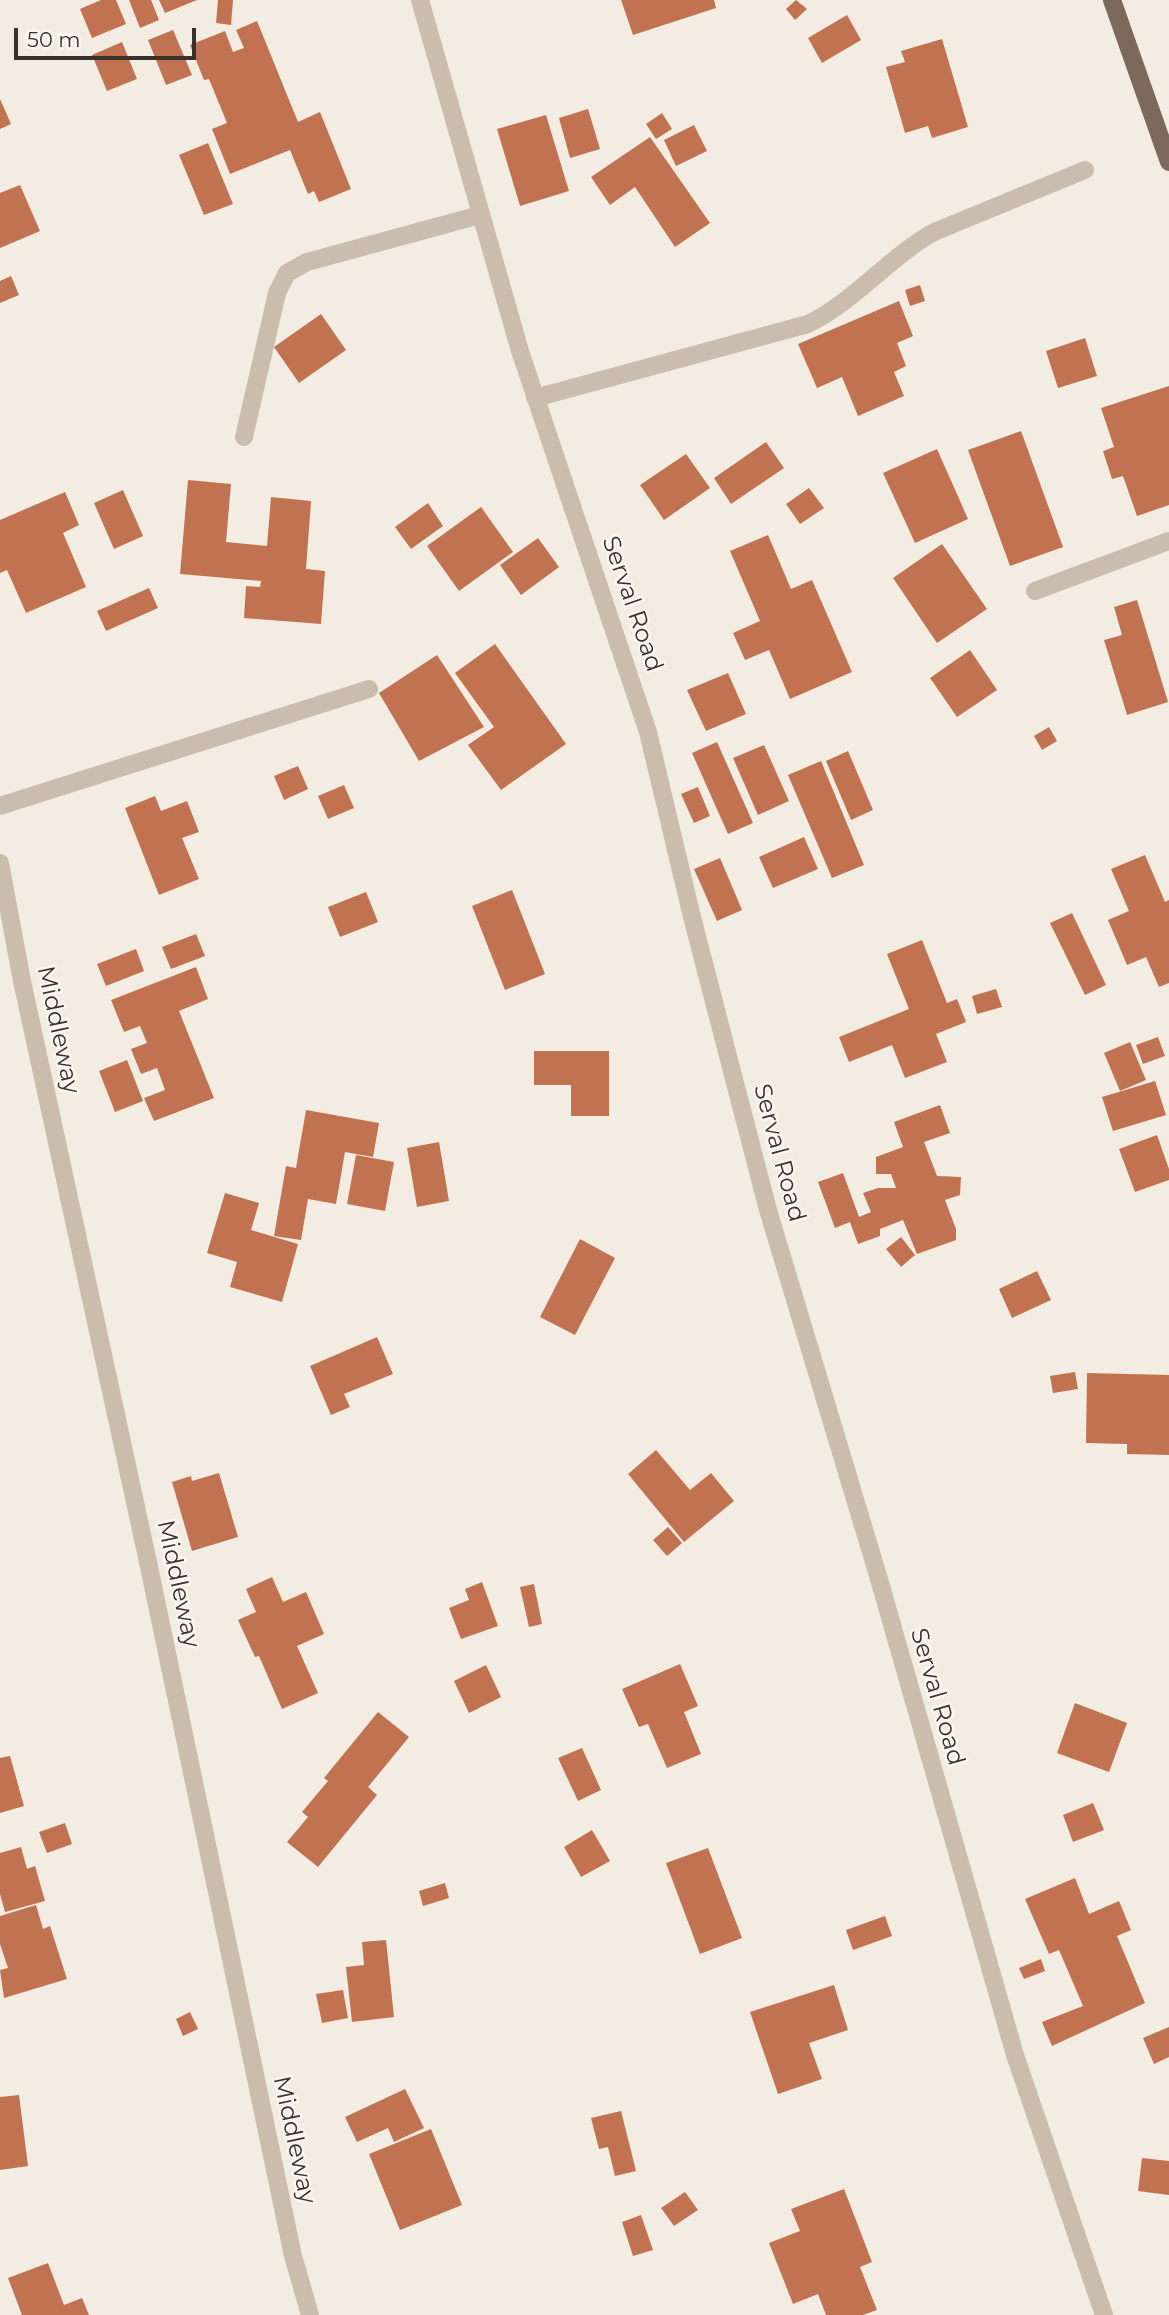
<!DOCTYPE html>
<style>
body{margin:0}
#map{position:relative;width:1169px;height:2315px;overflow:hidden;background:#f3ece2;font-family:Montserrat,sans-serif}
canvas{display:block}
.scale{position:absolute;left:14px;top:28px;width:182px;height:32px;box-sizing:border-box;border:4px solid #3a312c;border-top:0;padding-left:9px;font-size:21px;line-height:24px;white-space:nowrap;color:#3a312c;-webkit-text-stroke:5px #faf6ef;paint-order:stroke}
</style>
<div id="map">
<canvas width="1169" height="2315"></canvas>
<div class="scale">50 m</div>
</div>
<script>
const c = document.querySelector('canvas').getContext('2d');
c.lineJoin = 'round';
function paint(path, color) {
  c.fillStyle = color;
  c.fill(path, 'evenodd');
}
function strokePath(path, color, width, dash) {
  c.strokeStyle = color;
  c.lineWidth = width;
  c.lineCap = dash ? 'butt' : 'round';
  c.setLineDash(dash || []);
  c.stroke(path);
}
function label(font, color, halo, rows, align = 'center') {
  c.font = font + ' Montserrat,sans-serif';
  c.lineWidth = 5;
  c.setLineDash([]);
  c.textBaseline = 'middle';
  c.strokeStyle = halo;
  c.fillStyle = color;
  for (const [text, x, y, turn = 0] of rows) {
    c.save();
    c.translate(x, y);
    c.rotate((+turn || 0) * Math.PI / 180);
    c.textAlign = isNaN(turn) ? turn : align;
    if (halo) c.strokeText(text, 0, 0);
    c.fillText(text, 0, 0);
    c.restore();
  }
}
paint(new Path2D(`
 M 101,0 L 116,0 L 126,24 L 92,38 L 80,9 Z
 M 129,0 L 151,0 L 159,20 L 140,28 Z
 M 159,0 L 197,0 L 165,13 Z
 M 218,0 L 233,0 L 231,25 L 216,23 Z
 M 621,0 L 714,0 L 716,8 L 633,35 Z
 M 796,0 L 807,9 L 795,20 L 786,9 Z
 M 847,15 L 861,40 L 822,63 L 808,38 Z
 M 257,21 L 298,122 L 320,112 L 351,189 L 319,202 L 314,191 L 308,194 L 290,150 L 230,174 L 212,129 L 227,123 L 209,79 L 204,80 L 190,45 L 225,31 L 233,52 L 244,48 L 236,30 Z
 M 173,30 L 192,75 L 166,85 L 148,40 Z
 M 942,39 L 968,127 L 932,138 L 928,126 L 905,133 L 886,67 L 905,62 L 901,51 Z
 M 122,42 L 137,79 L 107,91 L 92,55 Z
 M 0,99 L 11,124 L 0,129 Z
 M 588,109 L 600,149 L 570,158 L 559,118 Z
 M 662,113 L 672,129 L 656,139 L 646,124 Z
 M 546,115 L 569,191 L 520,206 L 497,129 Z
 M 694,125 L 707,151 L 676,166 L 664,140 Z
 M 650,137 L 710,223 L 675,247 L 635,187 L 610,205 L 591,177 Z
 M 208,143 L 233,204 L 204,215 L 179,155 Z
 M 20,185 L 40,231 L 0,248 L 0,193 Z
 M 11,276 L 19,295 L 0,303 L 0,281 Z
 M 920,285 L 925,301 L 910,306 L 905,290 Z
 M 899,301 L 913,336 L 897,343 L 906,366 L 894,372 L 904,396 L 858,416 L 842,377 L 817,388 L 798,344 Z
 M 321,314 L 346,350 L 299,383 L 274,347 Z
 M 1085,338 L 1097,376 L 1058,388 L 1046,351 Z
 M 1169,386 L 1169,505 L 1137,516 L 1123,476 L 1112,479 L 1103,451 L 1114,447 L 1101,408 Z
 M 1021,431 L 1063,547 L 1010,566 L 968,450 Z
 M 766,442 L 784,468 L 731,504 L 714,478 Z
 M 937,449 L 968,519 L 915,543 L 883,473 Z
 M 686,454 L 710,488 L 664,520 L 640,485 Z
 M 188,480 L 231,484 L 226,542 L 267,546 L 271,497 L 311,501 L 306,569 L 325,571 L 321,624 L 244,618 L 246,586 L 260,587 L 261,581 L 180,574 Z
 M 809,488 L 824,508 L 800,524 L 786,504 Z
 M 123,490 L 143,536 L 114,549 L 94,503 Z
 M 65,492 L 79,525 L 63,533 L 86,587 L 26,613 L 7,570 L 0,573 L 0,520 Z
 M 428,503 L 443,526 L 411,549 L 395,527 Z
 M 481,507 L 513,552 L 459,591 L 427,546 Z
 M 768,535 L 791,589 L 812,580 L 852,672 L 790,699 L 769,650 L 745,660 L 733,633 L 760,621 L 730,551 Z
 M 538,538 L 559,567 L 521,595 L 500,565 Z
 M 942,544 L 987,609 L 937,643 L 893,578 Z
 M 149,588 L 158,608 L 106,631 L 97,611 Z
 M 1137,600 L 1168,702 L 1127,715 L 1104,640 L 1122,635 L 1114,607 Z
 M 495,644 L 566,744 L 501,790 L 468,745 L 494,727 L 455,673 Z
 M 970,650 L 997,690 L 957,717 L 930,678 Z
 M 437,655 L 484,727 L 419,761 L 379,693 Z
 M 728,673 L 746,714 L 706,731 L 687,690 Z
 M 1049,727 L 1057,741 L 1042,750 L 1034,736 Z
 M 717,742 L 753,823 L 728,834 L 692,753 Z
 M 764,745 L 789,801 L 758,815 L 733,758 Z
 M 848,751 L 873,810 L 851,820 L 826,761 Z
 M 821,761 L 864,865 L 832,878 L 788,775 Z
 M 298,766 L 308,789 L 284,800 L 274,776 Z
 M 344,785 L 354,808 L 328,819 L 318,796 Z
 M 698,787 L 710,816 L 694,823 L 681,794 Z
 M 155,796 L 161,811 L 187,801 L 199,832 L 182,838 L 199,879 L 159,895 L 125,808 Z
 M 804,837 L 818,869 L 773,888 L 759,857 Z
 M 1145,855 L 1165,902 L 1169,900 L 1169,983 L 1159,987 L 1146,957 L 1127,965 L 1108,920 L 1129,911 L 1111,869 Z
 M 720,858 L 742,910 L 717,921 L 694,869 Z
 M 512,890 L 545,974 L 505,990 L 472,906 Z
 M 366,892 L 378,922 L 340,937 L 328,907 Z
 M 1072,913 L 1106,985 L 1085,995 L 1050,923 Z
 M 196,934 L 205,956 L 171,969 L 162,947 Z
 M 922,940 L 947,1003 L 957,999 L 966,1022 L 936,1034 L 947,1062 L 905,1078 L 892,1045 L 849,1062 L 839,1037 L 909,1009 L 887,954 Z
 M 136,949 L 144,971 L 106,986 L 97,964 Z
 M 196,967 L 208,999 L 179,1011 L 214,1098 L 154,1121 L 144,1098 L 165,1090 L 157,1068 L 141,1074 L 131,1049 L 147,1043 L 140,1026 L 124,1032 L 111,1000 Z
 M 996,989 L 1002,1007 L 977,1014 L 972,996 Z
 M 1158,1037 L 1165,1056 L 1143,1064 L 1136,1045 Z
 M 1130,1042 L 1146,1080 L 1120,1091 L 1104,1053 Z
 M 534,1051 L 609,1051 L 609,1116 L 571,1116 L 571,1085 L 534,1085 Z
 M 127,1060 L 143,1101 L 115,1112 L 99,1071 Z
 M 1155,1081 L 1166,1115 L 1113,1131 L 1102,1097 Z
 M 940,1105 L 950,1133 L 924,1142 L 937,1176 L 961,1177 L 960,1195 L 945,1200 L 956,1229 L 956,1240 L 917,1254 L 903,1220 L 880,1229 L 880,1236 L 858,1244 L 850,1222 L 835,1228 L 818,1182 L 843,1173 L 859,1217 L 871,1212 L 863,1193 L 878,1188 L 896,1188 L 891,1174 L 876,1174 L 876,1157 L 903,1147 L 894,1122 Z
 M 306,1110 L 379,1123 L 373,1157 L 345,1152 L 336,1204 L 308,1199 L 301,1240 L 274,1236 L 286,1166 L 296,1168 Z
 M 1157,1135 L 1169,1169 L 1169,1180 L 1135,1192 L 1119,1149 Z
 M 439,1142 L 449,1201 L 417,1207 L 407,1148 Z
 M 356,1155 L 394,1162 L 385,1211 L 347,1204 Z
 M 225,1193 L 259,1203 L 251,1230 L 298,1244 L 282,1302 L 230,1287 L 237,1262 L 207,1253 Z
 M 901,1237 L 915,1255 L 901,1267 L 886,1249 Z
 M 580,1239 L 615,1258 L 575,1335 L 540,1317 Z
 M 1037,1271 L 1051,1300 L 1012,1318 L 999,1289 Z
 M 377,1337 L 393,1374 L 344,1394 L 350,1407 L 331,1415 L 310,1366 Z
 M 1075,1372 L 1078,1389 L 1053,1393 L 1050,1376 Z
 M 1087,1373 L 1169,1375 L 1169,1455 L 1127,1454 L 1127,1444 L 1086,1443 Z
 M 656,1450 L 690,1490 L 711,1473 L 734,1501 L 684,1542 L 628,1474 Z
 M 219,1473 L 238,1537 L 192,1551 L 172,1482 L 191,1476 L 192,1481 Z
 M 668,1527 L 682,1543 L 667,1556 L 653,1540 Z
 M 272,1577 L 283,1602 L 306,1592 L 324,1634 L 297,1646 L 318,1693 L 282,1709 L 259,1656 L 255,1657 L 238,1620 L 256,1612 L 246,1589 Z
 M 482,1582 L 498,1626 L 461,1639 L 449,1608 L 469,1600 L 465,1589 Z
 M 534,1584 L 542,1624 L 529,1627 L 520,1587 Z
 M 680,1664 L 698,1706 L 684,1712 L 701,1754 L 667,1768 L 648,1724 L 639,1727 L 622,1689 Z
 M 486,1665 L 501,1697 L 469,1713 L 454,1681 Z
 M 1075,1703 L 1127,1723 L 1109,1772 L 1057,1753 Z
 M 378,1712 L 409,1737 L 368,1787 L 377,1795 L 318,1867 L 287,1842 L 308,1817 L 302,1812 L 328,1781 L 324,1778 Z
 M 582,1748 L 601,1790 L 578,1801 L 558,1758 Z
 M 10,1756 L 24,1806 L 0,1813 L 0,1758 Z
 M 1093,1803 L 1104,1830 L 1073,1842 L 1063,1815 Z
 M 65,1823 L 72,1844 L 47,1853 L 39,1832 Z
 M 592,1830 L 610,1861 L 581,1877 L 564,1847 Z
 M 21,1847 L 27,1869 L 35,1866 L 45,1901 L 5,1912 L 0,1894 L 0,1853 Z
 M 708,1848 L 742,1938 L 700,1954 L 666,1863 Z
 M 1075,1878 L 1089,1914 L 1119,1901 L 1131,1930 L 1117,1936 L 1145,2003 L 1052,2046 L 1042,2022 L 1083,2006 L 1059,1950 L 1049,1954 L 1025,1899 Z
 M 445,1883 L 449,1898 L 423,1906 L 419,1891 Z
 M 36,1905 L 43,1929 L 50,1926 L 67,1979 L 4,1998 L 0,1970 L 8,1968 L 0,1944 L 0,1916 Z
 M 885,1916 L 892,1936 L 853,1950 L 846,1930 Z
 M 386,1940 L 394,2017 L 352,2022 L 346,1967 L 364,1965 L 362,1942 Z
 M 1041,1959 L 1045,1971 L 1024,1979 L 1019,1968 Z
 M 834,1985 L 848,2030 L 809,2043 L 822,2079 L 778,2094 L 750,2012 Z
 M 343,1990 L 348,2018 L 322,2023 L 316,1994 Z
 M 190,2012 L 198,2029 L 183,2036 L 176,2019 Z
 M 1169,2027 L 1169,2057 L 1154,2064 L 1143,2038 Z
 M 405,2089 L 424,2128 L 394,2142 L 388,2128 L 357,2142 L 345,2117 Z
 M 19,2095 L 28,2166 L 0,2170 L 0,2097 Z
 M 621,2111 L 636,2171 L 615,2176 L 608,2147 L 599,2149 L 591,2118 Z
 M 431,2129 L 462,2205 L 400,2230 L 369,2154 Z
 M 1142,2158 L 1169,2161 L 1169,2195 L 1138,2191 Z
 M 844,2189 L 872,2262 L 860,2267 L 877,2310 L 863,2315 L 826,2315 L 818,2294 L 793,2304 L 769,2243 L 800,2231 L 791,2209 Z
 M 685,2192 L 698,2210 L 674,2226 L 661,2208 Z
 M 641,2215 L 653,2250 L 633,2256 L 622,2222 Z
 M 48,2263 L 64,2305 L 82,2298 L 89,2315 L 22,2315 L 8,2278 Z`), '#c17351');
strokePath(new Path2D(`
 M 420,0 L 520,351 L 648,732 L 692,917 L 768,1210 L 879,1579 L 1015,2055 L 1104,2315
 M 535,398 L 808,324 C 855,301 888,258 934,232 L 1085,170
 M 244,437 L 277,293 L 287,273 L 307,262 L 480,215
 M 1035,591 L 1169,541
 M 0,806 L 369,689
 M 0,863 L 22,981 L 148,1562 L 293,2256 L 310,2315`), '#cbbdae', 18);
strokePath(new Path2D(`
 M 1112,0 L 1169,162`), '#7b695e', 18);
label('24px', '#3a312c', '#faf6ef', [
 ["Serval Road",632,604,71],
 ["Middleway",58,1030,78],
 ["Serval Road",779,1153,75],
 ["Middleway",178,1584,78],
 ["Serval Road",937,1697,74],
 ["Middleway",294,2140,78]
]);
</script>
